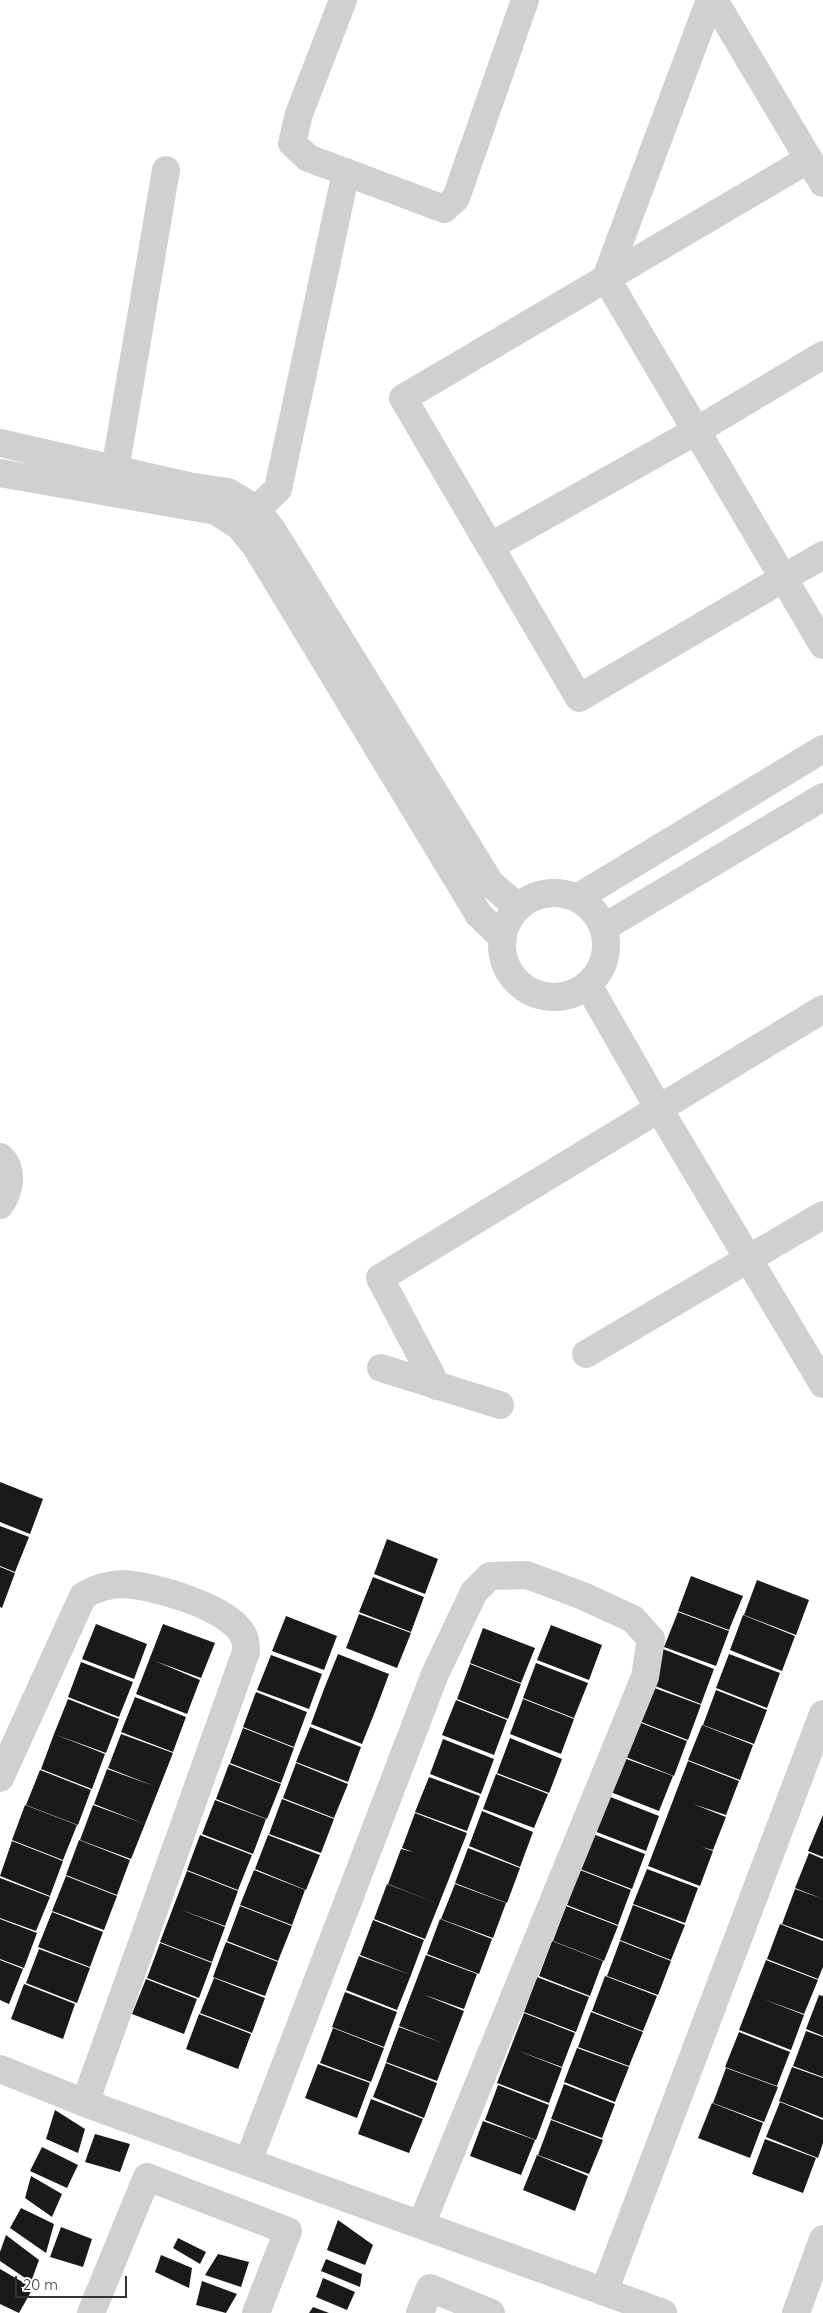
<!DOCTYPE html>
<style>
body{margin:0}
#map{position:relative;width:823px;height:2313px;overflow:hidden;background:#fff;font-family:Quicksand,sans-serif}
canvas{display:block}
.scale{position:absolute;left:15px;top:2276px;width:112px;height:22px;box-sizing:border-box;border:2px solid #333;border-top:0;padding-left:6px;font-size:15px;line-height:18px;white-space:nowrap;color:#333;-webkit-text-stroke:4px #fff;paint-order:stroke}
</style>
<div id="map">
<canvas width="823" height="2313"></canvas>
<div class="scale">20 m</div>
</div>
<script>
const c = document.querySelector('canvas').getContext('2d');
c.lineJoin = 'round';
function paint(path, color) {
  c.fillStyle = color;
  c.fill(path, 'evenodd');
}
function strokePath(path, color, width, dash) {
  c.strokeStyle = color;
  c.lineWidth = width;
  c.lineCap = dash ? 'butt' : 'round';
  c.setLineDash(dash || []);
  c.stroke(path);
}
paint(new Path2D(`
 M 0,1482 L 43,1499 L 30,1534 L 0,1522 Z
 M 0,1526 L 29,1537 L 15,1572 L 0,1566 Z
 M 387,1539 L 438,1559 L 425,1594 L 374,1574 Z
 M 0,1567 L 15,1573 L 2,1608 L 0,1607 Z
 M 691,1576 L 743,1596 L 729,1630 L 678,1611 Z
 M 373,1577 L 424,1597 L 411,1632 L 359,1612 Z
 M 757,1580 L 809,1600 L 796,1635 L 744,1615 Z
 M 678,1612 L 729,1631 L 716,1666 L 664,1647 Z
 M 359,1614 L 411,1633 L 397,1668 L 346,1648 Z
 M 743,1615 L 795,1636 L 782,1671 L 730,1650 Z
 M 286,1616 L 337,1636 L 324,1670 L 272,1651 Z
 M 96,1624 L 147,1644 L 134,1679 L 82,1659 Z
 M 163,1624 L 215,1643 L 201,1678 L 155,1661 L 200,1680 L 187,1714 L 136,1694 Z
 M 551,1625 L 602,1645 L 589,1680 L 537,1660 Z
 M 483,1628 L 535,1648 L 521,1683 L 470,1663 Z
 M 663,1649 L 714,1669 L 701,1704 L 650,1684 Z
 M 338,1654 L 389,1674 L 376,1709 L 324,1689 Z
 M 729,1654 L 780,1673 L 767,1708 L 716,1688 Z
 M 271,1655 L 322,1674 L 309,1709 L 257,1690 Z
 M 81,1662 L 133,1682 L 119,1717 L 68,1697 Z
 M 536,1663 L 588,1683 L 574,1718 L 523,1698 Z
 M 470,1664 L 521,1684 L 508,1719 L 457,1699 Z
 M 649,1686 L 701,1705 L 688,1740 L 636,1720 Z
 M 324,1689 L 376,1709 L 362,1744 L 311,1724 Z
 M 716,1690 L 767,1710 L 754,1744 L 703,1725 Z
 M 256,1692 L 307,1712 L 294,1747 L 243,1727 Z
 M 135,1697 L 186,1717 L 173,1752 L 121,1732 Z
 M 68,1699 L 119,1719 L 106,1753 L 54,1734 Z
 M 523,1699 L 574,1719 L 561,1754 L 510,1734 Z
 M 456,1700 L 507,1720 L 494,1755 L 442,1735 Z
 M 636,1721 L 687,1741 L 674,1776 L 623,1756 Z
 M 702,1725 L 753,1745 L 740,1780 L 688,1760 Z
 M 310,1727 L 361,1747 L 348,1782 L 296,1762 Z
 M 243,1728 L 294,1748 L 281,1783 L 230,1763 Z
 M 54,1734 L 105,1754 L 92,1789 L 41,1769 Z
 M 121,1734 L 173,1753 L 145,1824 L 94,1804 L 107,1769 L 154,1786 L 108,1768 Z
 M 510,1738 L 562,1759 L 549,1793 L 497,1773 Z
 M 443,1739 L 494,1759 L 481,1794 L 430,1774 Z
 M 621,1757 L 673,1776 L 659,1811 L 608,1791 Z
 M 688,1761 L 739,1781 L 726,1815 L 693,1804 L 726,1817 L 713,1850 L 702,1847 L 713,1851 L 700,1886 L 648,1866 Z
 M 296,1763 L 348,1784 L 334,1818 L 283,1798 Z
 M 229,1764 L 281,1784 L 267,1819 L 216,1799 Z
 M 40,1770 L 91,1790 L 78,1825 L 26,1805 Z
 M 496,1774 L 548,1794 L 534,1828 L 483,1809 Z
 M 429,1777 L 480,1796 L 467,1831 L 415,1812 Z
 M 608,1796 L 659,1816 L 646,1851 L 594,1831 Z
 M 282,1799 L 334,1819 L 321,1853 L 269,1834 Z
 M 215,1800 L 266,1819 L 253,1854 L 202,1834 Z
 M 25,1805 L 77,1825 L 63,1860 L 12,1840 Z
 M 93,1805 L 145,1824 L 131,1859 L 80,1840 Z
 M 482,1811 L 533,1832 L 520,1867 L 469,1846 Z
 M 415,1813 L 467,1833 L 439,1904 L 388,1884 L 401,1849 L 413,1852 L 402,1848 Z
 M 823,1815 L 823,1857 L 808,1851 Z
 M 593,1834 L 645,1854 L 632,1889 L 580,1869 Z
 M 200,1835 L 252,1855 L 238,1890 L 187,1870 Z
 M 268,1835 L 320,1855 L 306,1890 L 255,1869 Z
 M 79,1840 L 130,1860 L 117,1895 L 66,1875 Z
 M 12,1841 L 63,1861 L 50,1896 L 0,1876 Z
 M 468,1848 L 520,1868 L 507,1903 L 455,1883 Z
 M 809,1853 L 823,1859 L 823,1899 L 795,1888 Z
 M 647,1869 L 698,1888 L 685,1923 L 633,1904 Z
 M 254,1870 L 305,1890 L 292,1925 L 240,1905 Z
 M 580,1870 L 631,1890 L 618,1925 L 567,1905 Z
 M 187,1871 L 238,1891 L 225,1926 L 179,1909 L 225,1927 L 212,1962 L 160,1942 Z
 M 66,1876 L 117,1896 L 104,1930 L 52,1911 Z
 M 0,1878 L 50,1897 L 36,1931 L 0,1918 Z
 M 387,1884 L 439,1904 L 425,1939 L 374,1919 Z
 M 455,1884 L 506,1903 L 493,1938 L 441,1919 Z
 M 795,1889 L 823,1899 L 823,1939 L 782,1924 Z
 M 633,1905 L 685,1925 L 671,1960 L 620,1940 Z
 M 240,1906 L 292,1926 L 278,1961 L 227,1941 Z
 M 566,1906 L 618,1926 L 604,1961 L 553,1941 Z
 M 52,1912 L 103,1932 L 90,1967 L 38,1947 Z
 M 0,1919 L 37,1933 L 24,1968 L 0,1959 Z
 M 440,1919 L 492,1939 L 479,1974 L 427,1954 Z
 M 373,1920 L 424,1940 L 411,1975 L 360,1955 Z
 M 780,1924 L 823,1941 L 823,1967 L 818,1979 L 767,1959 Z
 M 552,1941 L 603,1961 L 590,1996 L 539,1976 Z
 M 620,1941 L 671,1961 L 658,1995 L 607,1976 Z
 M 226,1942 L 278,1962 L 265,1996 L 213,1977 Z
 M 160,1943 L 212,1963 L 199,1998 L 147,1978 Z
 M 39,1949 L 90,1968 L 77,2003 L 26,1983 Z
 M 426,1955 L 477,1974 L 464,2009 L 422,1994 L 464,2011 L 437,2081 L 386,2062 L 399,2027 L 445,2044 L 399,2026 Z
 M 359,1956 L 411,1975 L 397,2010 L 346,1990 Z
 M 0,1960 L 23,1969 L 9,2004 L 0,2000 Z
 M 766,1960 L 818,1980 L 804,2014 L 763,1999 L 804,2015 L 791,2050 L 739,2030 Z
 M 605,1976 L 657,1996 L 643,2031 L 592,2011 Z
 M 537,1977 L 589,1997 L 576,2032 L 524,2012 Z
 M 214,1978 L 265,1998 L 252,2033 L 200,2013 Z
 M 146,1979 L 197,1999 L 184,2034 L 132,2014 Z
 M 24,1984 L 75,2004 L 63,2039 L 11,2019 Z
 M 345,1992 L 397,2012 L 384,2047 L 332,2027 Z
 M 819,1995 L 823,1996 L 823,2036 L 806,2029 Z
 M 591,2012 L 643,2032 L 629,2066 L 578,2047 Z
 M 524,2013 L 575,2033 L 562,2067 L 516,2050 L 562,2068 L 549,2103 L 497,2083 Z
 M 199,2014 L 251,2034 L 238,2069 L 186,2049 Z
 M 333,2028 L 384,2048 L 371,2082 L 320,2063 Z
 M 806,2031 L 823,2037 L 823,2077 L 793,2066 Z
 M 739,2032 L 790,2052 L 777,2086 L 725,2067 Z
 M 577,2048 L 629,2067 L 615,2102 L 564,2082 Z
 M 386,2063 L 437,2083 L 424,2118 L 373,2097 Z
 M 318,2064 L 370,2083 L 357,2118 L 305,2098 Z
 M 792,2067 L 823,2078 L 823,2118 L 779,2101 Z
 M 726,2068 L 778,2087 L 764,2122 L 713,2103 Z
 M 564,2084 L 615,2104 L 602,2138 L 551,2119 Z
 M 498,2085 L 549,2105 L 536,2140 L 485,2120 Z
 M 371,2099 L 423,2119 L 409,2153 L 358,2134 Z
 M 780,2102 L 823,2120 L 823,2143 L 818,2158 L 766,2137 Z
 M 712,2103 L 763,2123 L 750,2158 L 698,2138 Z
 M 55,2110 L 85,2129 L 78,2153 L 46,2139 Z
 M 551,2120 L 603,2140 L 589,2174 L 538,2155 Z
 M 483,2121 L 535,2140 L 521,2175 L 470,2156 Z
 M 95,2134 L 130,2144 L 120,2172 L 85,2162 Z
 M 765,2139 L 816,2158 L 803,2193 L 752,2174 Z
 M 42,2147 L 78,2165 L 67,2188 L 30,2171 Z
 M 537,2155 L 588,2176 L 575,2211 L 523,2190 Z
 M 31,2176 L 62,2194 L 52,2217 L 25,2198 Z
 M 21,2208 L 54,2224 L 46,2253 L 10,2228 Z
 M 338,2220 L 373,2245 L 365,2265 L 327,2250 Z
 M 61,2227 L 92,2239 L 83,2267 L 50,2257 Z
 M 6,2235 L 39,2260 L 31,2282 L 0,2261 L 0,2252 Z
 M 178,2238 L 206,2252 L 200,2264 L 173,2248 Z
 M 218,2254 L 249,2262 L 241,2287 L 205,2275 Z
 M 161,2255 L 192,2268 L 189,2288 L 155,2272 Z
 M 326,2259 L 362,2274 L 360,2287 L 321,2271 Z
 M 0,2269 L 33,2288 L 19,2313 L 0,2304 Z
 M 323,2278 L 355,2292 L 347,2310 L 316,2297 Z
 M 202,2281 L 237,2294 L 226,2313 L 196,2305 Z
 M 313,2307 L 329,2313 L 309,2313 Z`), '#1a1a1a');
strokePath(new Path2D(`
 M 343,0 L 299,114 L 292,143 L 308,158 L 444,209 L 456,198 L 525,0
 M 710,0 L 606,278 L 823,645
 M 714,0 L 823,183
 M 809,159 L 403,398 L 579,698 L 823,555
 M 0,443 L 188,486 L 228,492 L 256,509 L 273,531 L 491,884 L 518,907
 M 0,473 L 216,511 L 239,526 L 255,545 L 479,915 L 503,938
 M 110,487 L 115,470 L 166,170
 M 244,521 L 278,489 L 346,172
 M 491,546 L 696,431 L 823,355
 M502 945a52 52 0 1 1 104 0a52 52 0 1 1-104 0Z
 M 577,898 L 823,749
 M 603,928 L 823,797
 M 588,985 L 659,1109 L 823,1384
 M 0,1157 C 14,1169 10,1191 0,1205
 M 586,1354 L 823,1215
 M 381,1368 L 500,1405
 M 437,1386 L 380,1278 L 823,1009
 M 0,1778 L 83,1596 C 96,1588 108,1584 124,1584 C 153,1586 232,1607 244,1637 C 246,1641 246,1648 246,1652 L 85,2103
 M 0,2069 L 85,2103 L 663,2313
 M 248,2162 L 435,1674 L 474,1592 L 490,1576 L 527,1575 L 583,1596 L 633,1619 L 651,1639 L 645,1677 L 421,2225
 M 604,2292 L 823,1714
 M 91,2313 L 147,2177 L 288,2231 L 256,2313
 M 420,2313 L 430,2288 L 491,2313
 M 796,2313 L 823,2239`), '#d0d0d0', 28);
</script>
